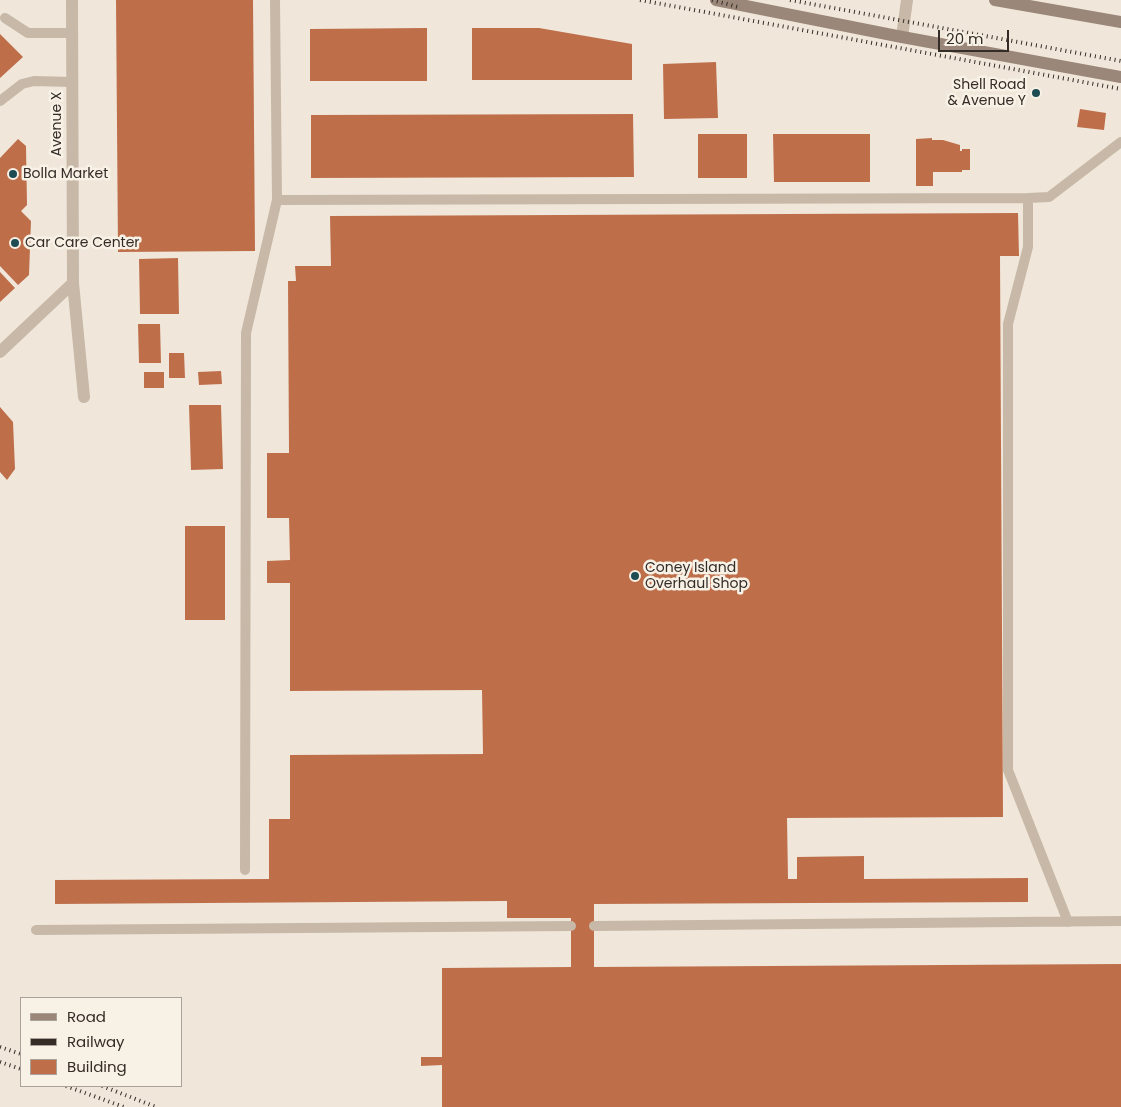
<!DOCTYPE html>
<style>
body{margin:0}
#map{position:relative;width:1121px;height:1107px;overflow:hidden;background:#f0e7da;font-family:Poppins,sans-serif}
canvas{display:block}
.legend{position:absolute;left:20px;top:997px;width:162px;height:90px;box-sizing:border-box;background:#f8f1e6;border:1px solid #aaa29a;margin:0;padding:6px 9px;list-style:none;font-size:15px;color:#342c27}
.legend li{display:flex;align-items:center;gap:10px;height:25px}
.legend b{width:25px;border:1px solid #aaa29a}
.scale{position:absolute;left:938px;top:30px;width:71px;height:22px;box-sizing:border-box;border:2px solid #342c27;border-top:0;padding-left:6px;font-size:15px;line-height:18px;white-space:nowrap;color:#342c27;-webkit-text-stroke:4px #f8f1e6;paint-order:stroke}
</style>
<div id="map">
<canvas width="1121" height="1107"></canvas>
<ul class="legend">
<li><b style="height:6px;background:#9a8779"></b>Road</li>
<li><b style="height:6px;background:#342c27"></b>Railway</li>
<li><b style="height:14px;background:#be6f4a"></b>Building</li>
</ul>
<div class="scale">20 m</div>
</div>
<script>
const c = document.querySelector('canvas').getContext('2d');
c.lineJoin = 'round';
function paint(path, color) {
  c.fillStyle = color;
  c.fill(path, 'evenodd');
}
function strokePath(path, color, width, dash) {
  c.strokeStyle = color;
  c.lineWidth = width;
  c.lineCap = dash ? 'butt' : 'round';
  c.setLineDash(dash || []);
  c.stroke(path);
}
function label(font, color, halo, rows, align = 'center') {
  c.font = font + ' Poppins,sans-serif';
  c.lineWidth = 5;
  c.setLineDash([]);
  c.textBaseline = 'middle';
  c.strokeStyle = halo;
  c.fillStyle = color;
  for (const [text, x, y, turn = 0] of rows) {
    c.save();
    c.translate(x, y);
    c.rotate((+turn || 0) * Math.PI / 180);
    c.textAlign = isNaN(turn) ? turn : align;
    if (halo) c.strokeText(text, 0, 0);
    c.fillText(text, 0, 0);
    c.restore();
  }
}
paint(new Path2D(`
 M 116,0 L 253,0 L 255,251 L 118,252 Z
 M 427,28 L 427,81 L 310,81 L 310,29 Z
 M 472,28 L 539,28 L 632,44 L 632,80 L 472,80 Z
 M 0,34 L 23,57 L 0,78 Z
 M 716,62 L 718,118 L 664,119 L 663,64 Z
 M 1080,109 L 1106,113 L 1104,130 L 1077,127 Z
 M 633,114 L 634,177 L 311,178 L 311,115 Z
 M 698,134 L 747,134 L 747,178 L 698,178 Z
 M 773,134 L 870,134 L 870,182 L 774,182 Z
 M 932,138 L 932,140 L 943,140 L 960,145 L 960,151 L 962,151 L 962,149 L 970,149 L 970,170 L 962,170 L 962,172 L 933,172 L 933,186 L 916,186 L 916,139 Z
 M 18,139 L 26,146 L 27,205 L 21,211 L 31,221 L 29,275 L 18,285 L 0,266 L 0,158 Z
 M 1018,213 L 1019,256 L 1000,256 L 1003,817 L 787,818 L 788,879 L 797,879 L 797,857 L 864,856 L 864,879 L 1028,878 L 1028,902 L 594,904 L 594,967 L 1121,964 L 1121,1107 L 442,1107 L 442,1065 L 421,1066 L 421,1057 L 442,1057 L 442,968 L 571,967 L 571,918 L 507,918 L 507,901 L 55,904 L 55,880 L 269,879 L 269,819 L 290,819 L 290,755 L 483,754 L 482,690 L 290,691 L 290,583 L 267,583 L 267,561 L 290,560 L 289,518 L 267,518 L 267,453 L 289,453 L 288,281 L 296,281 L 295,266 L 331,266 L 330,216 Z
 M 178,258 L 179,314 L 140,314 L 139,259 Z
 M 0,272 L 15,288 L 0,302 Z
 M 138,324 L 160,324 L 161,363 L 139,363 Z
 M 169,353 L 184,353 L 185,378 L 169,378 Z
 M 221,371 L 222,384 L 199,385 L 198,372 Z
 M 144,372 L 164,372 L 164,388 L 144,388 Z
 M 189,405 L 221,405 L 223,469 L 191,470 Z
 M 0,407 L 13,422 L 15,469 L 7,480 L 0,472 Z
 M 185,526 L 225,526 L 225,620 L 185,620 Z`), '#be6f4a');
strokePath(new Path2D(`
 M 275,0 L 277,200 L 1028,198 L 1049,197 L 1121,142
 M 5,18 L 28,33 L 72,33
 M 0,101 L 22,84 L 34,81 L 72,82
 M 1028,198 L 1028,247 L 1008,324 L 1008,770 L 1068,922
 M 245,870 L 246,333 L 277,200
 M 594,926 L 1121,921
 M 36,930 L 571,926`), '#c7b8a7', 10);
strokePath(new Path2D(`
 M 72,0 L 73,283 L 84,397
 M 902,37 L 907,0
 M 0,352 L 73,283`), '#c7b8a7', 12);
strokePath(new Path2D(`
 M 716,0 L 902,37 L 1121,77
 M 995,0 L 1121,22`), '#9a8779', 12);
strokePath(new Path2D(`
 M 640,0 L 1121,89
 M 712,0 L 738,7
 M 790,0 L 1121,61
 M 0,1047 L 21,1054
 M 0,1062 L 21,1069
 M 66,1086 L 124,1107
 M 102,1086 L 156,1107`), '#342c27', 4, [1, 4]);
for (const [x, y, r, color] of [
 [1036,93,5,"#1f4b52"],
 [13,174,5,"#1f4b52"],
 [15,243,5,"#1f4b52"],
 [635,576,5,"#1f4b52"]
]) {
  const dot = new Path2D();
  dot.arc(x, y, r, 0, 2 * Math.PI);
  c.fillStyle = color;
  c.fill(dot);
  strokePath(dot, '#f8f1e6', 2);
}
label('14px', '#342c27', '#f8f1e6', [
 ["Shell Road",1026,85,"right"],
 ["& Avenue Y",1026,101,"right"],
 ["Bolla Market",23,174],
 ["Car Care Center",25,243],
 ["Coney Island",645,568],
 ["Overhaul Shop",645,584]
], 'left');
label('14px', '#342c27', '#f8f1e6', [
 ["Avenue X",57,124,-90]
]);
</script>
